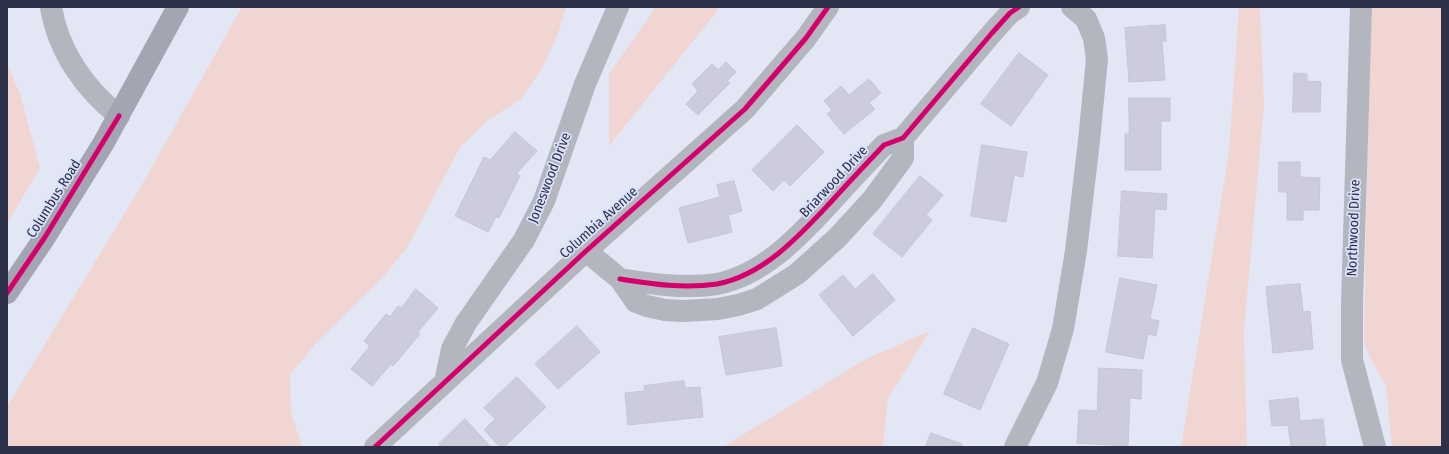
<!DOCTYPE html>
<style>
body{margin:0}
#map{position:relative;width:1449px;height:454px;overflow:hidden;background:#e3e6f4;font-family:"Fira Sans Condensed",sans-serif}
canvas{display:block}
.frame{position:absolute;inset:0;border:8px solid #2d314a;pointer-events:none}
</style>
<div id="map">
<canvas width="1449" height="454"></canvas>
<div class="frame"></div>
</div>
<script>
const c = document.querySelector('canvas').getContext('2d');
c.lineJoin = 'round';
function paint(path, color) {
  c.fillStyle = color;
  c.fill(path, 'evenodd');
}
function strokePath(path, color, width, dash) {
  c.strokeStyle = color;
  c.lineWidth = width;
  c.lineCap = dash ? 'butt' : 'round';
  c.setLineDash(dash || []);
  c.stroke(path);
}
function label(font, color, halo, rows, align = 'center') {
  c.font = font + ' "Fira Sans Condensed",sans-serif';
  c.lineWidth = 3.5;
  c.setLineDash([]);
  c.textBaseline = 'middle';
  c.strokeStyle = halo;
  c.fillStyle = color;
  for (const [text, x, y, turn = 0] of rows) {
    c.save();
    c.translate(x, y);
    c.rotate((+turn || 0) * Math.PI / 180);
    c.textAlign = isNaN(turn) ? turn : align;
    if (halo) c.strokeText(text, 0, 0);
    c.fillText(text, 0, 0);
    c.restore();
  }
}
paint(new Path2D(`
 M 242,7 L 566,7 L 558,34 L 541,70 L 520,100 L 488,120 L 460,147 L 408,246 L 385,275 L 316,343 L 290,375 L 291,412 L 302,447 L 7,447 L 7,406 L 12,399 L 144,181 Z
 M 656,7 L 719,7 L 718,10 L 609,146 L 609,74 Z
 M 1239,7 L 1260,7 L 1264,104 L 1244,331 L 1247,447 L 1181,447 L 1229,152 Z
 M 1372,7 L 1442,7 L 1442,447 L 1392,447 L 1386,386 L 1370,358 L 1364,340 L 1368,124 Z
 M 7,63 L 20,94 L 40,168 L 7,224 Z
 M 930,331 L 888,398 L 883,447 L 723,447 L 866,359 Z`), '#f1d5d2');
const building = new Path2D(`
 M 1165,25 L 1166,41 L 1162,41 L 1165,80 L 1129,82 L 1125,28 Z
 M 1019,53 L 1048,75 L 1011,126 L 981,104 Z
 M 726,62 L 736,72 L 727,81 L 730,83 L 698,115 L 686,104 L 698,91 L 692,84 L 712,64 L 718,70 Z
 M 1294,73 L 1307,74 L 1307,81 L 1321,82 L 1320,112 L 1293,112 Z
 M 869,79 L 881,93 L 869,103 L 875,109 L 844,134 L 827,114 L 832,110 L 824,101 L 841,86 L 849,95 Z
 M 1129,98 L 1170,98 L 1170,121 L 1161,121 L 1161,170 L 1125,170 L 1125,134 L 1129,134 Z
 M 797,125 L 824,152 L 790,186 L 784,180 L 773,191 L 752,170 Z
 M 515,132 L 537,151 L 517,173 L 520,176 L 499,218 L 496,217 L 488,232 L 455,216 L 484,157 L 490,160 Z
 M 982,145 L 1027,152 L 1023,177 L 1014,175 L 1006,222 L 971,216 Z
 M 1279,162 L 1300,162 L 1300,177 L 1320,178 L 1319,210 L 1303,210 L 1303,220 L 1287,220 L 1287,192 L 1279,192 Z
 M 920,176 L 943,195 L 926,215 L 932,220 L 902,257 L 873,234 Z
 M 734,181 L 742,211 L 728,215 L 732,232 L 688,243 L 679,208 L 720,197 L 717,185 Z
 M 1122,191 L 1167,194 L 1166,210 L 1155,209 L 1152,258 L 1118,256 Z
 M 873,274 L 895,300 L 853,336 L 819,295 L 843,275 L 855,289 Z
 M 1120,278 L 1157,285 L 1150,319 L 1159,321 L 1156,336 L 1148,334 L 1143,359 L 1106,352 Z
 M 1300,284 L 1303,312 L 1310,311 L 1313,349 L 1273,353 L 1266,287 Z
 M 416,289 L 438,308 L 418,332 L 420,334 L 393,366 L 391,364 L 372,386 L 351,369 L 370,346 L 364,341 L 386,314 L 390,317 L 398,306 L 401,308 Z
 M 577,326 L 600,352 L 558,389 L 535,364 Z
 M 776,328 L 782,366 L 726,375 L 719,337 Z
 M 973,328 L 1009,344 L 980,410 L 944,394 Z
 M 1099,368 L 1142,370 L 1141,399 L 1130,398 L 1128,446 L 1077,443 L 1079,410 L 1097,411 Z
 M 517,377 L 546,407 L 504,447 L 500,447 L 484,430 L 495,419 L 484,408 Z
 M 684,381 L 685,388 L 700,387 L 703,417 L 628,425 L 625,393 L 645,391 L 644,386 Z
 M 1298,398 L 1300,421 L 1323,419 L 1326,447 L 1291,447 L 1288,425 L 1272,426 L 1269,401 Z
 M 465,419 L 491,447 L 441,447 L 439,444 Z
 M 931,433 L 962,444 L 961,447 L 926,447 Z`);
paint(building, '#cdccdd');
strokePath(building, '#c6c4d6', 1);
strokePath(new Path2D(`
 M 51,7 C 58,51 85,89 119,116
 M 1361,7 L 1352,302 L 1352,360 L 1375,447
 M 586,251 L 620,279 L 636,302 L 647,306 L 665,310 L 682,311 L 718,309 L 738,305 L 757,299 L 797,274 L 837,238 L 872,200 L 903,158 L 903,138
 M 620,279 C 652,284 684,289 717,284 C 764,275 799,236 830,203 C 848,183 866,164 884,145 L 903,138 L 992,33 L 1010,13 L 1019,7
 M 445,382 L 452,349 L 466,323 L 524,240 L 544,201 L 585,84 L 618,7
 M 375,447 L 586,251 L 745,109 L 806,38 L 828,7
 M 1015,447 L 1047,383 L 1063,329 L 1076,251 L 1089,141 L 1097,59 L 1094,38 L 1086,19 L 1072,7`), '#b3b5bf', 22);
strokePath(new Path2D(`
 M 7,293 L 45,237 L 103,144 L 178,7`), '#a3a5b2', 22);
strokePath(new Path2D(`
 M 620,279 C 652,284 684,289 717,284 C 764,275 799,236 830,203 C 848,183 866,164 884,145 L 903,138 L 992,33 L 1010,13 L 1019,7
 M 7,293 L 45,237 L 119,116
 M 375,447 L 586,251 L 745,109 L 806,38 L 828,7`), '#d6006c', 5);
label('14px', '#2d314a', '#dce1fb', [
 ["Joneswood Drive",550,178,-69],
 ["Briarwood Drive",834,182,-47],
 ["Columbus Road",54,199,-58],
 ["Columbia Avenue",599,223,-42],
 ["Northwood Drive",1354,228,-88]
]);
</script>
